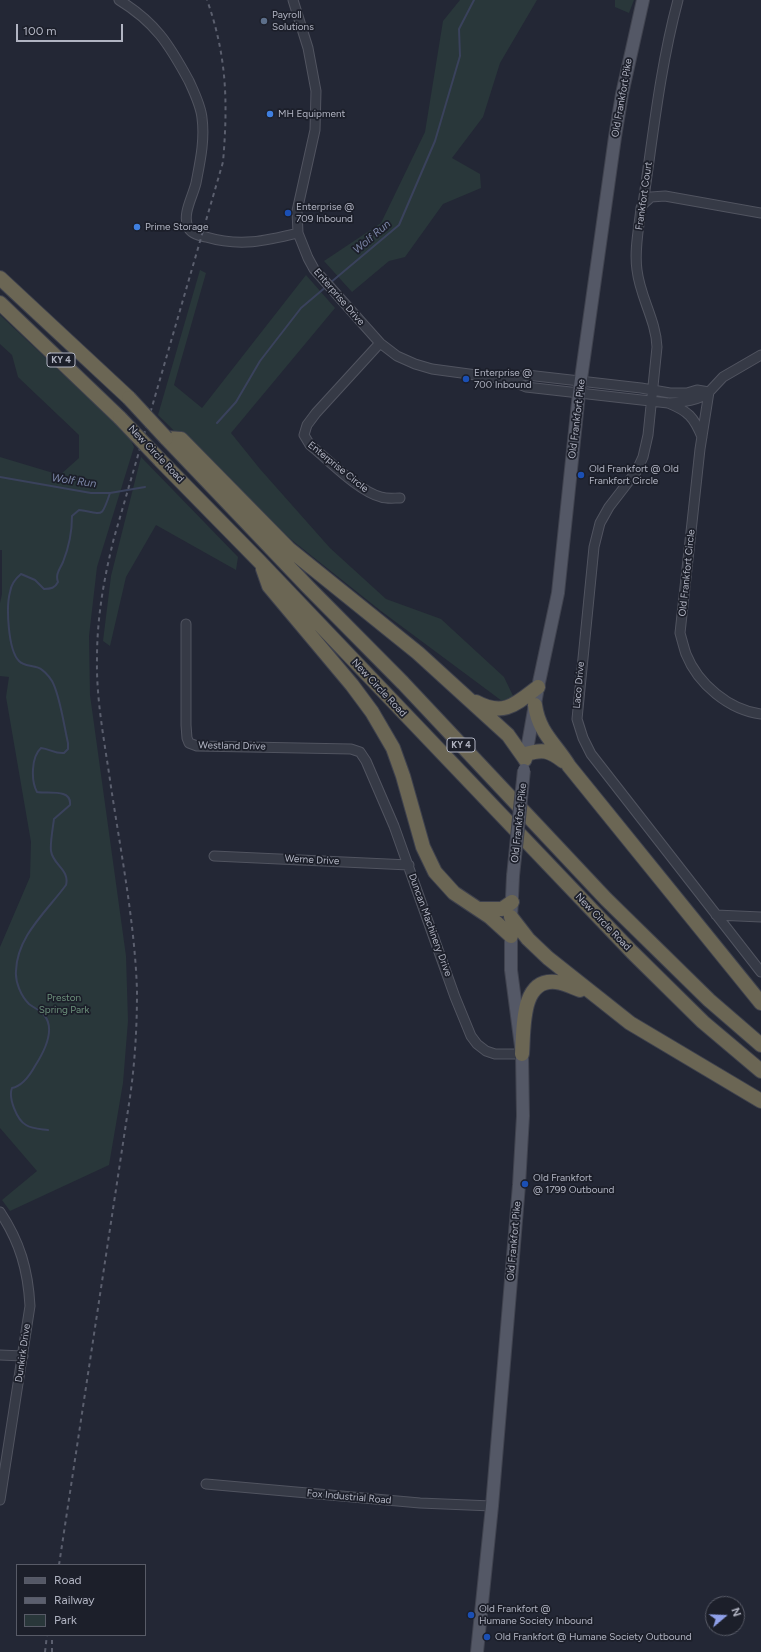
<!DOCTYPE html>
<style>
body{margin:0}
#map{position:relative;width:761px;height:1652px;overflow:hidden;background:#232735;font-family:Figtree,sans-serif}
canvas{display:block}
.legend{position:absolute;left:16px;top:1564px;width:130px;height:72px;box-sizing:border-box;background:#1c1f2a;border:1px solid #585b67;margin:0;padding:5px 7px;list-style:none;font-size:12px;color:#b1b4c2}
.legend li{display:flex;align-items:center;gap:8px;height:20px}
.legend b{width:20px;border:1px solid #585b67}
.north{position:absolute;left:705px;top:1596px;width:40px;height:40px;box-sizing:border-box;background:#1c1f2a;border:1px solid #585b67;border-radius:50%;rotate:71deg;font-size:11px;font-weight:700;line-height:16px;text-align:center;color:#b1b4c2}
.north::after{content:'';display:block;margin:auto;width:14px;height:18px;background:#8fa0e9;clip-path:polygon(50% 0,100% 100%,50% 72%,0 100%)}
.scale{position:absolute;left:16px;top:24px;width:107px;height:18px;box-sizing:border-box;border:2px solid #b1b4c2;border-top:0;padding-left:5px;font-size:12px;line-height:14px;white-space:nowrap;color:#b1b4c2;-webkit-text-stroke:3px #1c1f2a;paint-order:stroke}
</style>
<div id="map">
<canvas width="761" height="1652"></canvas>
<ul class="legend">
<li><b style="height:5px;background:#545866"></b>Road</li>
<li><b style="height:5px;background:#5b5f6e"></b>Railway</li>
<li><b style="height:11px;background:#29373a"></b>Park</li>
</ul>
<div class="north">N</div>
<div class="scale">100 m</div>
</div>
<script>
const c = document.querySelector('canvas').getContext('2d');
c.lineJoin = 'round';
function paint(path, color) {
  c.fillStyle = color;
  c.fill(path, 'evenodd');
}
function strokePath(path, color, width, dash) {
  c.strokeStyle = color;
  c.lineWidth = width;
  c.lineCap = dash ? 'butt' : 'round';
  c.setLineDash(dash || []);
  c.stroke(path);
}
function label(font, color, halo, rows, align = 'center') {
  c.font = font + ' Figtree,sans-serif';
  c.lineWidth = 3.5;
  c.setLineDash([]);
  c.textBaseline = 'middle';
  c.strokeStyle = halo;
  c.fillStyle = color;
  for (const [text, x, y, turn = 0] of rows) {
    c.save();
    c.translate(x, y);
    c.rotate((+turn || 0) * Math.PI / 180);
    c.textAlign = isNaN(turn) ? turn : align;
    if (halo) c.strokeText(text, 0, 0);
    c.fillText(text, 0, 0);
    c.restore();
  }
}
paint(new Path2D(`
 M 460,0 L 537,0 L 500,63 L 483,117 L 452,158 L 480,174 L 481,188 L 443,204 L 405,257 L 389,261 L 352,292 L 324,261 L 381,223 L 425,132 L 443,21 Z
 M 615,0 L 634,0 L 629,13 L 615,7 Z
 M 200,270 L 206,273 L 174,385 L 202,408 L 306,275 L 335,308 L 231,433 L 260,469 L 330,548 L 386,599 L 441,619 L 504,677 L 515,700 L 502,701 L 381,611 L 259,514 L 158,415 Z
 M 0,315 L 129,436 L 134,447 L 97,567 L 89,636 L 90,695 L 126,956 L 128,1021 L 123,1083 L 109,1165 L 10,1211 L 2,1200 L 37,1171 L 0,1128 L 0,947 L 30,877 L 31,842 L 6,697 L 9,677 L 0,676 L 0,603 L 2,594 L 2,550 L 0,550 L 0,457 L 60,475 L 79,458 L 79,435 L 18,377 L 12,355 L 0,344 Z
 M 141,457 L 238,557 L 236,570 L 156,525 L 126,577 L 110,646 L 103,641 L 111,576 Z`), '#29373a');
strokePath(new Path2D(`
 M 330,283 L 399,225 L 435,141 L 460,56 L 459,29 L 474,0
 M 217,423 L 236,402 L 260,361 L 301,308 L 327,286
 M 0,477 L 91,493 L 110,493 L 145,487
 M 48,1130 C 41,1129 32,1129 26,1125 C 17,1120 8,1098 12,1088 C 23,1086 30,1075 35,1066 C 44,1052 56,1029 44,1015 C 40,1010 34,1008 29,1004 C 21,996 15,982 16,971 C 17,936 47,911 66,885 C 70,870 53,865 51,851 C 50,843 53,827 54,819 L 70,805 C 72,788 47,794 37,792 C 31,781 31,757 41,748 C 50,749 55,754 64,753 L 68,749 L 68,743 C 64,726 60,695 52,681 C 49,676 42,668 36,667 C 30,665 24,666 19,661 C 8,650 6,607 10,592 C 11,585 15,579 21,574 L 35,580 L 44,589 C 51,589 55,588 58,582 C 55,574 60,569 63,562 C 69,547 72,532 72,516 L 79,510 C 103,513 101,520 110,493`), '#3a425c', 2);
const minor = new Path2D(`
 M 119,0 C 155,22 169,44 189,81 C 194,92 201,106 202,118 C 205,140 200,162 196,183 C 193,196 182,214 188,227 C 191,234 200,236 206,237 C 240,247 265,241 298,233
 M 293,0 L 308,48 L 316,91 L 315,130 L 297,211 L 298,233 L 308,258 L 314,269 L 380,343 L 397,356 L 415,364 L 432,369 L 506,379 L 526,387 L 668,403 C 688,411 694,417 702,437
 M 678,0 C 660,67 653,136 643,204 L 641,208 C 639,228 634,250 637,270 C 640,297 656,320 657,347 L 648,435 L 643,457 L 636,472 L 609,507 L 600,523 L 594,547 L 577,719 L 583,738 L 591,754 L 761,972
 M 643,204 L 651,197 L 665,196 L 761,213
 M 380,343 L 316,413 L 307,425 L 304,435 L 310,445 C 329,460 358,491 381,497 C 387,499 394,498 400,498
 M 761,355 L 723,377 L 709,392 L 700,449 L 680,633 C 682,640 684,648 686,654 C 698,684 729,710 761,714
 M 507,379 L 527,375 L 641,388 L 670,393 L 687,393 L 697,390 L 709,392
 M 669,403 C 683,402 698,401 709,392
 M 186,624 L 186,725 L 187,738 L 189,743 L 197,746 L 351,749 L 360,752 L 366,761 L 394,826 L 455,997 L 471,1036 L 477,1044 L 486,1051 L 495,1054 L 522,1054
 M 214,856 L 409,865
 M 716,915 L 761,917
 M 0,1212 C 20,1242 28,1270 30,1306 L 0,1500
 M 0,1355 L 23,1356
 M 206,1484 L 420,1503 L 492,1506`);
const major = new Path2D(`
 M 525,761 L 538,687 L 558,593 L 579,393 L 615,137 L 622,94 L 643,0
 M 477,1652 L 492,1506 L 519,1185 L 523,1116 L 522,1054 L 511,970 L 511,919 L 513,876`);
const highway = new Path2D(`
 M 0,278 L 129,398
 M 0,303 L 120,418
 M 166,438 L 308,587 L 403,683 L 606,899 L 709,1000 L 761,1045
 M 166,438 L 181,439 L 289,549 L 418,653 L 508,735 L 525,759
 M 160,460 L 260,562 L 632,952 L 703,1022 L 761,1071
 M 263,569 L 269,586 L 352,685 L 372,712 L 393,748 L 403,776 L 423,847 L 435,872 L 454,893 L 490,917 L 511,936
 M 476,702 C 504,717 516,704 538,687
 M 535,705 C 539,733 555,743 569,766 L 761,1003
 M 526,754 C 542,749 549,750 563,761
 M 479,909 L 502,909 L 512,902
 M 511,917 L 528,939 L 548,958 L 630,1023 L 761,1101
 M 522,1054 C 524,1030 520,978 556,982 C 565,983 572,987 580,990`);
strokePath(minor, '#515460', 11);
strokePath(major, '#40434f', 14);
strokePath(highway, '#3e414d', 16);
strokePath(minor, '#363a46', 9);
strokePath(major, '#545866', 12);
strokePath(highway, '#6b6654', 14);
strokePath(new Path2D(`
 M 59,1565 L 130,1097 C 135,1062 137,1027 137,991 C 135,925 121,853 111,787 C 105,744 96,701 97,658 C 97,617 104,578 114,538 L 223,162 C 228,103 227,56 207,0
 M 45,1652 L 47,1635
 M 52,1652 L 52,1635`), '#5b5f6e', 2, [4, 4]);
const majorBridge = new Path2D(`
 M 513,876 L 524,770`);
const highwayBridge = new Path2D(`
 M 129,398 L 166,438
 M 120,418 L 160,460`);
strokePath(majorBridge, '#40434f', 14, []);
strokePath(highwayBridge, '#3e414d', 16, []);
strokePath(majorBridge, '#545866', 12);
strokePath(highwayBridge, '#6b6654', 14);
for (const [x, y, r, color] of [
 [264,21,4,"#5c6f8a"],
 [270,114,4,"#3f7fe0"],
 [288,213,4,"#1a4fb4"],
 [137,227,4,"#3f7fe0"],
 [466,379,4,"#1a4fb4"],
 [581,475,4,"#1a4fb4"],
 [525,1184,4,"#1a4fb4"],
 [471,1615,4,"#1a4fb4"],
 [487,1637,4,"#1a4fb4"]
]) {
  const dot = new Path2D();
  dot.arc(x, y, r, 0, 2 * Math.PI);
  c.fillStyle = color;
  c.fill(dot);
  strokePath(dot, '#1c1f2a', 1.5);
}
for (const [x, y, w] of [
 [61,360,28],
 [461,745,28]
]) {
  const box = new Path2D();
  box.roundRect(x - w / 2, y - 7, w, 14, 3);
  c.fillStyle = '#1c1f2a';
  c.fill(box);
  strokePath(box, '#b1b4c2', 1);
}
label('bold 9px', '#b1b4c2', null, [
 ["KY 4",61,360],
 ["KY 4",461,745]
]);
label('10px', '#b1b4c2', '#1c1f2a', [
 ["Payroll",272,15],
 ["Solutions",272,27],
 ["MH Equipment",278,114],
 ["Enterprise @",296,207],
 ["709 Inbound",296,219],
 ["Prime Storage",145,227],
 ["Enterprise @",474,373],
 ["700 Inbound",474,385],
 ["Old Frankfort @ Old",589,469],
 ["Frankfort Circle",589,481],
 ["Old Frankfort",533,1178],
 ["@ 1799 Outbound",533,1190],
 ["Old Frankfort @",479,1609],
 ["Humane Society Inbound",479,1621],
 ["Old Frankfort @ Humane Society Outbound",495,1637]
], 'left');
label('10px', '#b1b4c2', '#1c1f2a', [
 ["Old Frankfort Pike",622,98,-80],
 ["Frankfort Court",644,196,-82],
 ["Enterprise Drive",339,297,49],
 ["Old Frankfort Pike",577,419,-83],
 ["New Circle Road",156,454,46],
 ["Enterprise Circle",338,467,39],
 ["Old Frankfort Circle",687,573,-84],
 ["Laco Drive",579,685,-85],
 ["New Circle Road",379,688,47],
 ["Westland Drive",232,746,1],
 ["Old Frankfort Pike",519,823,-84],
 ["Werne Drive",312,860,3],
 ["New Circle Road",603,922,46],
 ["Duncan Machinery Drive",430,925,70],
 ["Old Frankfort Pike",514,1241,-85],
 ["Dunkirk Drive",23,1353,-82],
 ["Fox Industrial Road",349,1497,5]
]);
label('10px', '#6c907b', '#1c1f2a', [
 ["Preston",64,998],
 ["Spring Park",64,1010]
]);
label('italic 11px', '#7c86a7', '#1c1f2a', [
 ["Wolf Run",372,237,-40],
 ["Wolf Run",74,481,8]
]);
</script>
